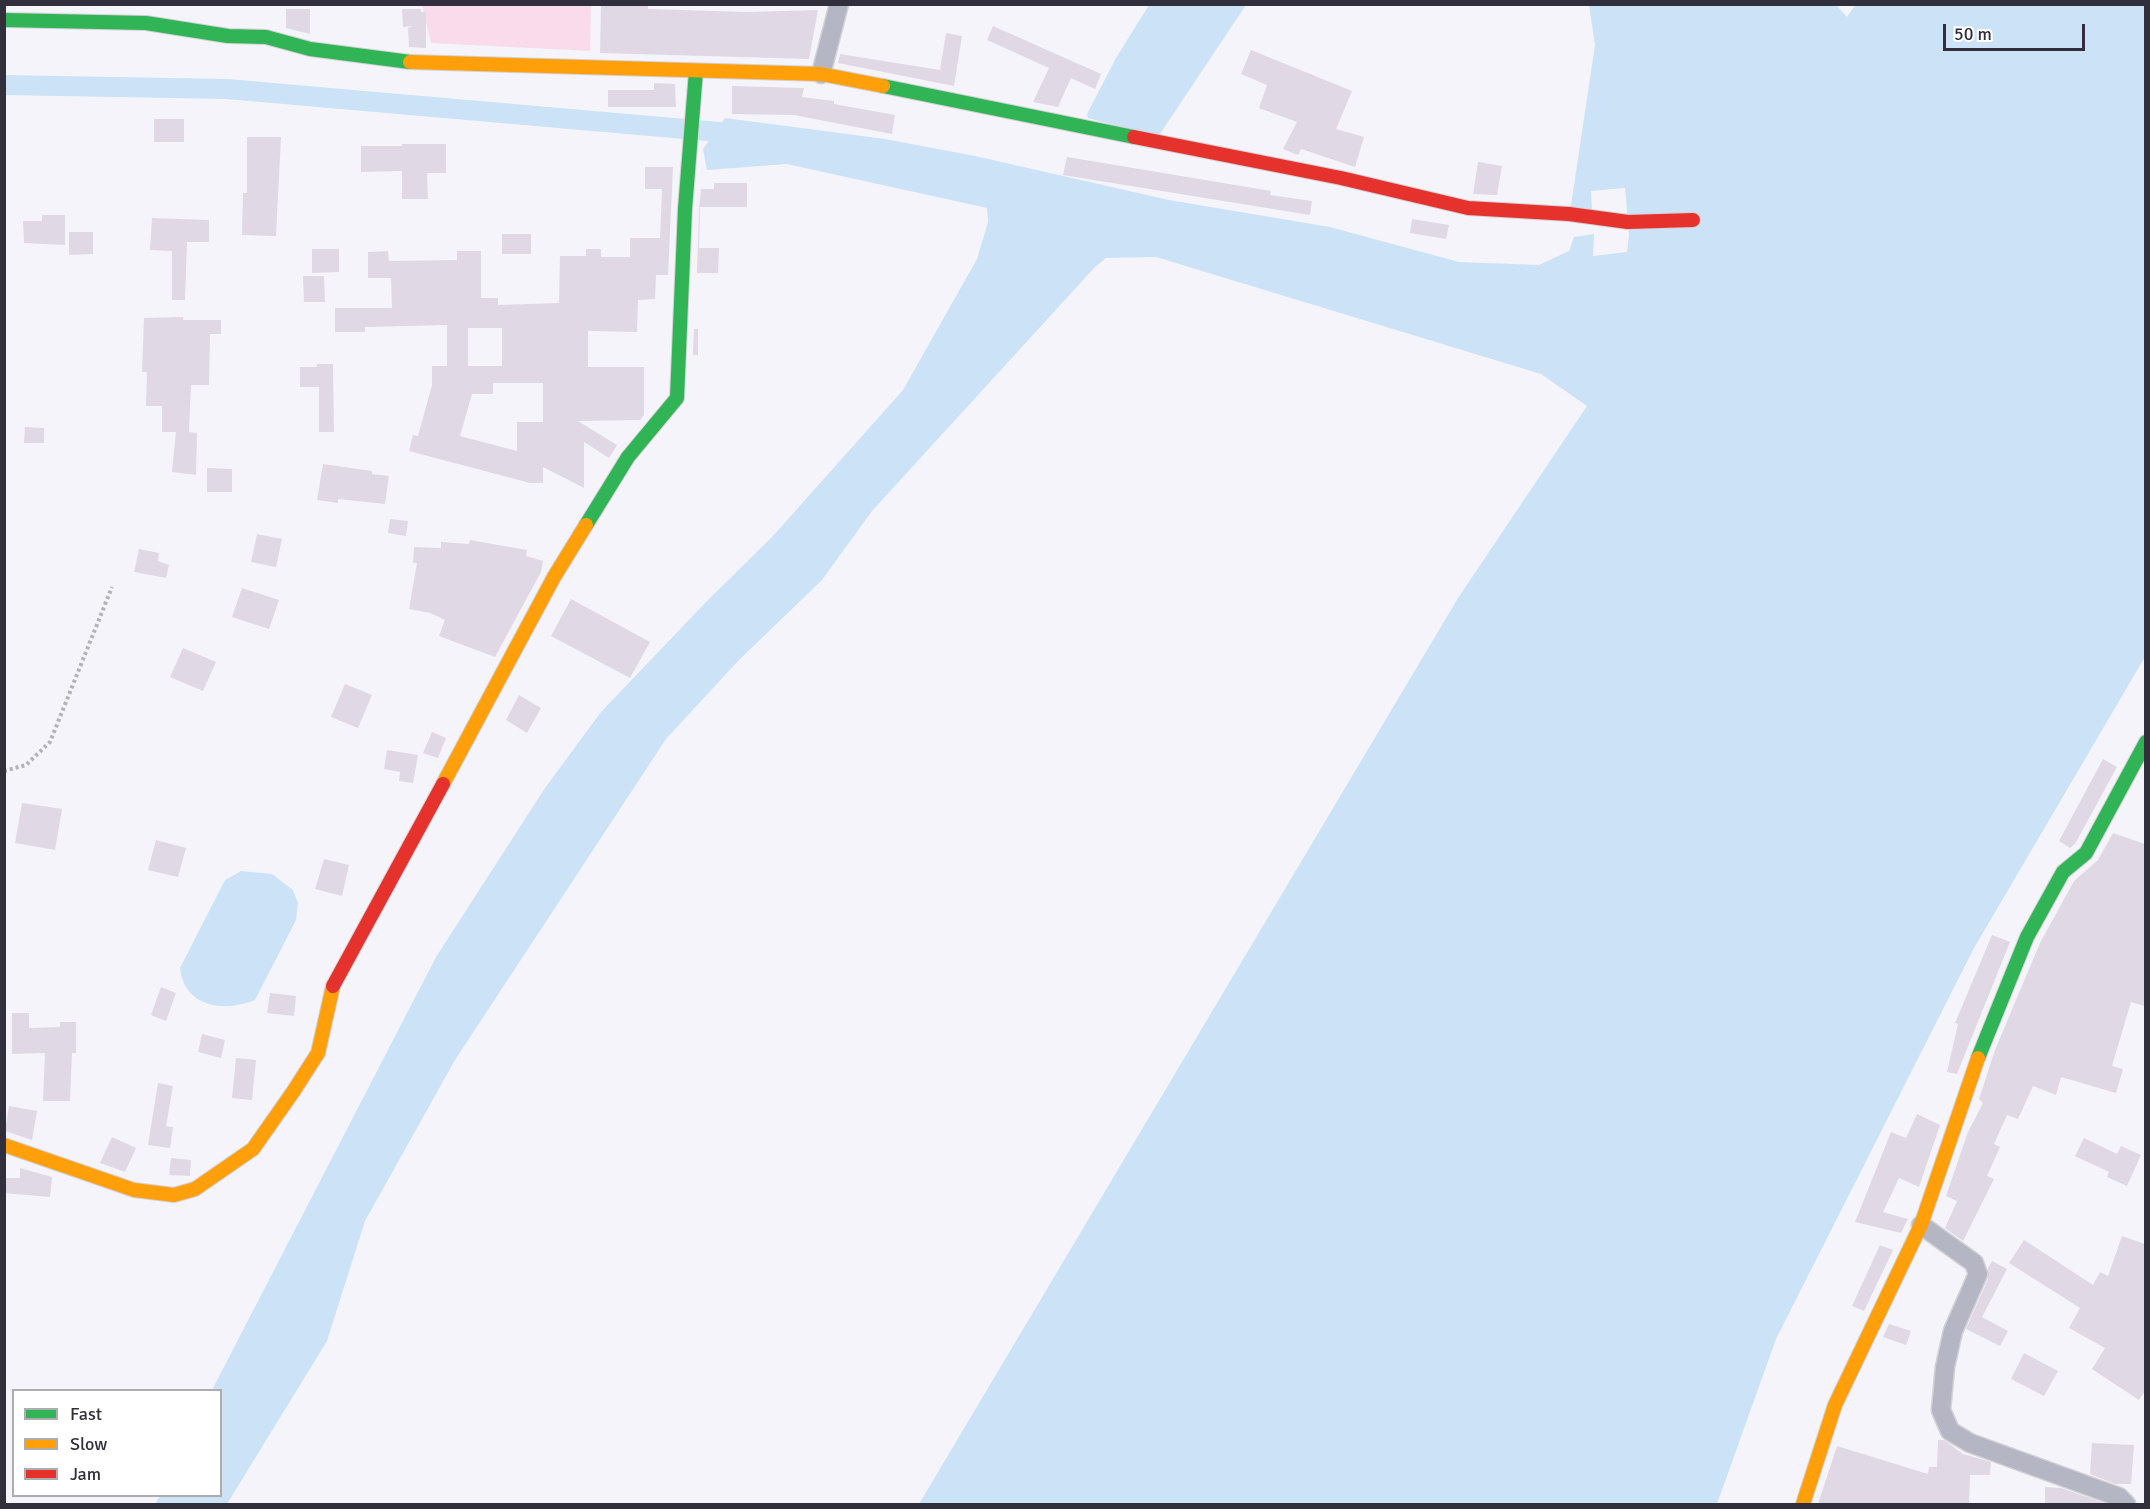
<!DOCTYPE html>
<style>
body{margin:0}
#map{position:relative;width:2150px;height:1509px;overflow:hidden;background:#f5f4fa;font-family:Signika,sans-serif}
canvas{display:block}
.frame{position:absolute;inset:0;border:6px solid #322f3c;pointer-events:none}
.legend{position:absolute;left:12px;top:1389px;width:210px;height:108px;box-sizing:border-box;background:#fff;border:2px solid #adacb1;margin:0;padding:8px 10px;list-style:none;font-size:18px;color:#322f3c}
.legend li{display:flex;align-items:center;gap:12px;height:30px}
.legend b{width:30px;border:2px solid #adacb1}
.scale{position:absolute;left:1943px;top:24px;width:142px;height:27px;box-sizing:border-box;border:3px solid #322f3c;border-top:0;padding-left:8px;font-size:18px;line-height:21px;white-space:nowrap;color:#322f3c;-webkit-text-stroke:4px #fff;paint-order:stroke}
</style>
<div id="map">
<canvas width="2150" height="1509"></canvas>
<div class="frame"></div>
<ul class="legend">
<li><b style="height:8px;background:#30b455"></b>Fast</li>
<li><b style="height:8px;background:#ff9f0a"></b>Slow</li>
<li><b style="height:8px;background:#e5322d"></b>Jam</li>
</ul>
<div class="scale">50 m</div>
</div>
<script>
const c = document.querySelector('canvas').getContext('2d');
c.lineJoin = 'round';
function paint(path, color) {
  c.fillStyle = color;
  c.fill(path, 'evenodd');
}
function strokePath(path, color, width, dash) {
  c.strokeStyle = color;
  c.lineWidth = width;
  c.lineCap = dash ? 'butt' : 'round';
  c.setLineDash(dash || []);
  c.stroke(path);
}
paint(new Path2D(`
 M 422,5 L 591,5 L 590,51 L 431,43 Z`), '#f9dbeb');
paint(new Path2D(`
 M 1856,4 L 2145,5 L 2145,657 L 1974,948 L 1776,1339 L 1717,1504 L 919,1504 L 1458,598 L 1587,406 L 1541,374 L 1156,257 L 1106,258 L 1095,267 L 872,511 L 822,580 L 738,661 L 666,739 L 455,1060 L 365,1221 L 327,1341 L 227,1504 L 155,1504 L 160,1496 L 220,1496 L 220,1390 L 212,1390 L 436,957 L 545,788 L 601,712 L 706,602 L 773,536 L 903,390 L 977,259 L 988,222 L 987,208 L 787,164 L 707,170 L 703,149 L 725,118 L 885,139 L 975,156 L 1169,200 L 1330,227 L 1459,262 L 1539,265 L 1569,251 L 1574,237 L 1594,234 L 1593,256 L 1627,252 L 1629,235 L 1625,188 L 1591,191 L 1592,211 L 1570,212 L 1595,45 L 1589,5 L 1836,5 L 1847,17 Z
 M 1149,5 L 1246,5 L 1158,137 L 1088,118 L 1087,114 L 1116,58 Z
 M 241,871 L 272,874 L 293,890 L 298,903 L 296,920 L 255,1000 C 224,1013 184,1007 180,968 L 225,880 Z`), '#cce3f7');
strokePath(new Path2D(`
 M 4,85 L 227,89 L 742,134`), '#cce3f7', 20);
paint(new Path2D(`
 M 648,4 L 648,9 L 748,12 L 818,10 L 809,59 L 600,53 L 601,5 Z
 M 286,9 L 310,9 L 310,34 L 286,28 Z
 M 402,9 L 421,9 L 421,12 L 426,12 L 426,48 L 409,47 L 408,28 L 413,26 L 403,27 Z
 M 993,26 L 1101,74 L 1095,89 L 1071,78 L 1058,107 L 1033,102 L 1049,68 L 987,40 Z
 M 946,33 L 962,36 L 954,86 L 838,63 L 840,54 L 940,70 Z
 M 1251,50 L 1352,91 L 1336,129 L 1364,137 L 1355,167 L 1301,149 L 1298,155 L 1283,149 L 1297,122 L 1259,108 L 1267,85 L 1241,74 Z
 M 654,83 L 675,84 L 676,107 L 608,107 L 608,90 L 654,90 Z
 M 732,86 L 804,88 L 802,97 L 834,101 L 834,104 L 895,115 L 892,134 L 794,115 L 732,114 Z
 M 154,119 L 184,119 L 184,142 L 154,142 Z
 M 247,137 L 281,137 L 276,236 L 242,235 L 243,193 L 247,193 Z
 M 402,144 L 446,144 L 446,173 L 427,173 L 428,199 L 402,199 L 402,171 L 361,172 L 361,146 L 402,146 Z
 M 1067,157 L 1271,191 L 1270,195 L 1312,201 L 1310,215 L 1063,175 Z
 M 1478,162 L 1502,166 L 1497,195 L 1473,194 Z
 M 645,167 L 673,167 L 672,189 L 645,189 Z
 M 714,183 L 747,183 L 747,207 L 700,207 L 699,248 L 719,248 L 718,273 L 697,273 L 699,210 L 701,189 L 714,189 Z
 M 662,189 L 672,189 L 668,275 L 656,275 L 655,299 L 638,300 L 637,332 L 588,331 L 588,367 L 644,367 L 644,415 L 640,420 L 578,421 L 617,445 L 609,458 L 584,442 L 584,488 L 543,467 L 543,483 L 530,483 L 409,451 L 413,435 L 418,436 L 432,385 L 432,366 L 447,366 L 447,325 L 365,327 L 365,332 L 335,332 L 335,308 L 392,308 L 391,278 L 368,278 L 368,252 L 388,251 L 389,261 L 457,260 L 457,251 L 481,251 L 481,298 L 498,298 L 498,305 L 559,303 L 560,256 L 586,256 L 586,249 L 601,249 L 601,257 L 630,257 L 630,238 L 660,238 ZM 468,328 L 502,328 L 502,366 L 468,366 ZM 493,383 L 543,383 L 543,422 L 517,422 L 517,451 L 460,436 L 472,394 L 493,394 Z
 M 42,215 L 65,215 L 65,245 L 24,243 L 23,221 L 42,221 Z
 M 152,218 L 209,220 L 209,242 L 187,242 L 185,300 L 172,300 L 172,251 L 150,250 Z
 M 1412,219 L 1449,225 L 1446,239 L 1410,233 Z
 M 69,232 L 93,232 L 93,254 L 69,255 Z
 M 502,234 L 531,234 L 531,254 L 502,254 Z
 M 312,249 L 339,249 L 339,272 L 312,273 Z
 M 303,276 L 324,276 L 325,302 L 304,302 Z
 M 183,317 L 183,320 L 221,320 L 221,334 L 210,334 L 209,385 L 191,385 L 189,432 L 197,433 L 196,475 L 172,472 L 176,432 L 162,432 L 162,406 L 146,406 L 147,372 L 142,372 L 144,318 Z
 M 694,329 L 698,329 L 698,355 L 693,355 Z
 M 317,364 L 333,364 L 334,432 L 319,432 L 319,387 L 300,387 L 300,367 L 317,367 Z
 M 25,427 L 44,428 L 44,443 L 24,443 Z
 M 323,464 L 372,471 L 372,474 L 389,476 L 385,504 L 338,499 L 338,503 L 317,500 Z
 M 207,468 L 232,469 L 232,492 L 207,492 Z
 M 390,519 L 408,521 L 406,536 L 388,533 Z
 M 257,534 L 282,539 L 276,567 L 251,562 Z
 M 470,540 L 527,550 L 526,556 L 543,561 L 541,572 L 495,657 L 439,636 L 445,620 L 430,613 L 409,609 L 417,563 L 413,563 L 414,547 L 441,548 L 441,542 L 469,544 Z
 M 139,549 L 159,553 L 158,561 L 169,565 L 166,578 L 134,572 Z
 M 242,588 L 279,600 L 269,629 L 232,617 Z
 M 571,599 L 650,642 L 630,678 L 551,636 Z
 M 183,648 L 216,662 L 203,691 L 170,677 Z
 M 345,684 L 372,695 L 358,728 L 331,717 Z
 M 519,695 L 541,708 L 527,733 L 506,720 Z
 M 432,732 L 446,738 L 438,758 L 423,753 Z
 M 387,750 L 418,755 L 413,783 L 399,781 L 400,772 L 384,769 Z
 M 2103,759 L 2117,767 L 2075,844 L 2070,848 L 2059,841 Z
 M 22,803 L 62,809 L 55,850 L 15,843 Z
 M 2113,833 L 2145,844 L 2145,1006 L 2131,1002 L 2112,1066 L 2123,1069 L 2116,1093 L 2061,1077 L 2056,1095 L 2033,1086 L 2018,1119 L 2007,1115 L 1994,1144 L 2000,1147 L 1987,1176 L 1994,1179 L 1963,1241 L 1945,1228 L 1957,1201 L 1946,1196 L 1968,1132 L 1983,1103 L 1979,1099 L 1995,1050 L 2040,943 L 2074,881 L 2098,860 Z
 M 156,840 L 186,848 L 178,877 L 148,870 Z
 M 324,859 L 349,865 L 342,896 L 315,889 Z
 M 1992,935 L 2010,942 L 1957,1074 L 1947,1072 L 1958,1024 L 1955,1023 Z
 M 161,987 L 176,993 L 166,1021 L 151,1015 Z
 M 270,993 L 296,996 L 294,1016 L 267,1013 Z
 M 12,1013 L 29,1013 L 29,1028 L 60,1027 L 60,1022 L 76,1022 L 76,1053 L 72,1053 L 70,1101 L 43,1101 L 45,1053 L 12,1054 Z
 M 202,1034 L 225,1040 L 221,1058 L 198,1052 Z
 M 236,1058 L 256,1060 L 252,1100 L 232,1098 Z
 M 158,1083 L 173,1086 L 166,1126 L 173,1127 L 170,1148 L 148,1145 Z
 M 9,1106 L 37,1111 L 32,1140 L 5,1131 Z
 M 1917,1114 L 1940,1125 L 1919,1187 L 1899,1178 L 1883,1212 L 1908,1219 L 1901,1233 L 1855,1222 L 1891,1132 L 1906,1138 Z
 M 112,1137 L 136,1148 L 125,1172 L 100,1163 Z
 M 2084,1138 L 2117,1154 L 2121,1146 L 2141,1155 L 2127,1186 L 2107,1177 L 2109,1172 L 2075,1156 Z
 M 171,1158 L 191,1160 L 190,1176 L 169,1175 Z
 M 20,1168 L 52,1177 L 50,1197 L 4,1193 L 4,1178 L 20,1178 Z
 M 2122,1236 L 2145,1244 L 2145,1391 L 2139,1400 L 2092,1369 L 2105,1348 L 2069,1328 L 2080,1308 L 2009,1263 L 2024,1240 L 2093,1285 L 2100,1272 L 2108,1276 Z
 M 1880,1245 L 1893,1250 L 1864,1311 L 1852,1306 Z
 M 1992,1261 L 2007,1269 L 1982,1317 L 2008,1331 L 2000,1346 L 1966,1329 L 1988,1279 L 1988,1268 Z
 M 1889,1324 L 1911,1331 L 1906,1345 L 1883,1337 Z
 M 2024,1353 L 2058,1371 L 2044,1396 L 2011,1379 Z
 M 1938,1440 L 1944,1440 L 1963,1454 L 1991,1462 L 1990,1475 L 1970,1475 L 1969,1504 L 1818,1504 L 1837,1446 L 1928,1474 L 1929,1467 L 1937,1467 Z
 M 2092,1443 L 2134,1445 L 2131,1484 L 2115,1484 L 2090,1474 Z
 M 2045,1487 L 2061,1488 L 2107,1504 L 2045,1504 Z`), '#e1d8e5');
const street = new Path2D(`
 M 821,74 L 839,4
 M 1921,1225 L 1974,1263 L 1978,1274 L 1953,1331 L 1945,1367 L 1941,1410 L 1950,1431 L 1970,1443 L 2119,1497 L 2126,1504`);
const fast = new Path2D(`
 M 4,20 L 146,23 L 228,36 L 266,37 L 310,49 L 410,62
 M 883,86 L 1134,137
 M 586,525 L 628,457 L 677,398 L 685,209 L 696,71
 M 1978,1058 L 2027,937 L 2063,872 L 2086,853 L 2146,742`);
const slow = new Path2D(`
 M 410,62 L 821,74 L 883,86
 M 443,784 L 554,577 L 586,525
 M 4,1145 L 134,1190 L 174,1195 L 195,1189 L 253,1149 L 293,1092 L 318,1053 L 333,986
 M 1803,1504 L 1835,1405 L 1921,1225 L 1978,1058`);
const jam = new Path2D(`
 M 1134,137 L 1341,178 L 1468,208 L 1569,214 L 1628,222 L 1693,220
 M 333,986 L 443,784`);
strokePath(street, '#d3d1d7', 21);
strokePath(fast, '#d3d1d7', 16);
strokePath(slow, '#d3d1d7', 16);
strokePath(jam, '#d3d1d7', 16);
strokePath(new Path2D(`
 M 4,771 L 26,765 L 50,742 L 112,587`), '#b0b3bc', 4, [3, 3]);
strokePath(street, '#b4b6c3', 18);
strokePath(fast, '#30b455', 14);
strokePath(slow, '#ff9f0a', 14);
strokePath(jam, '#e5322d', 14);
</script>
